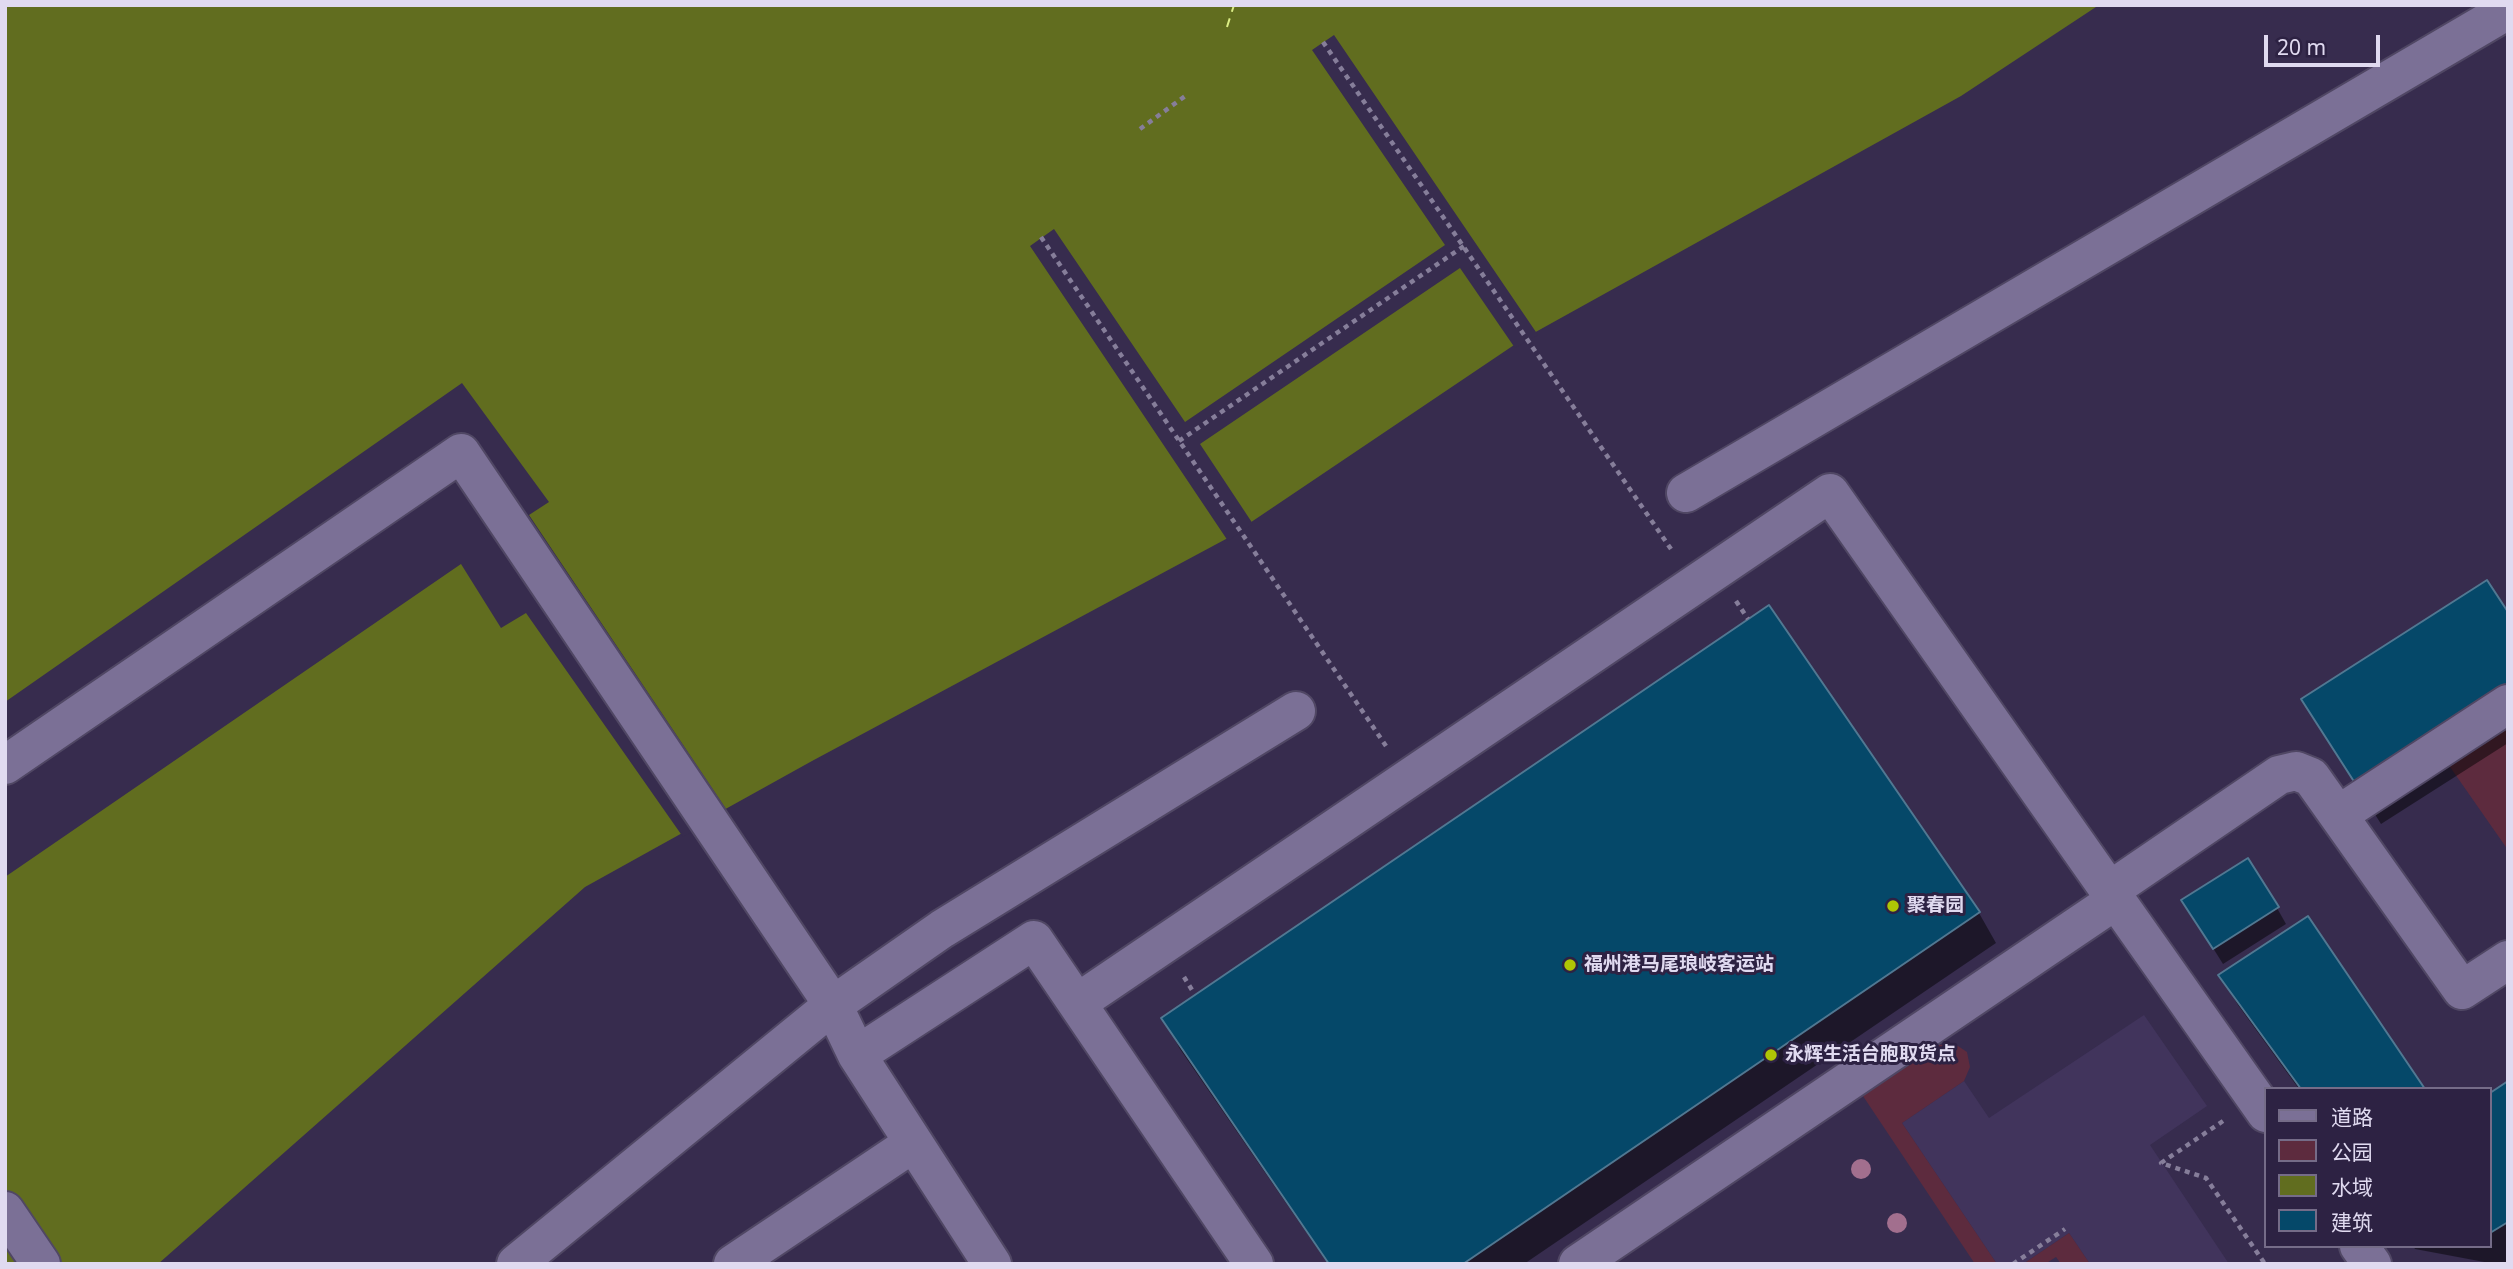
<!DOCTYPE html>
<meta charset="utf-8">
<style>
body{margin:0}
#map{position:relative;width:2513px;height:1269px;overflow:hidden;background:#372c4e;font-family:"Noto Sans","Noto Sans SC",sans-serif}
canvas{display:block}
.frame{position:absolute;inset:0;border:7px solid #e0daf0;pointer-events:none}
.legend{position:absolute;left:2264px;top:1087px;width:228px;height:161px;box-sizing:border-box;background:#2d2243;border:2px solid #756c88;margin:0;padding:9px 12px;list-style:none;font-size:21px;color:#e0daf0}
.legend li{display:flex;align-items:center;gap:14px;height:35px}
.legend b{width:35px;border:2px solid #756c88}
.scale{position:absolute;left:2264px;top:35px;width:116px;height:32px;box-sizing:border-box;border:4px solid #e0daf0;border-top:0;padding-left:9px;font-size:21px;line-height:24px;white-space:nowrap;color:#e0daf0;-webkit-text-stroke:5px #2d2243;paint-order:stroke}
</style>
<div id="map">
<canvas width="2513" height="1269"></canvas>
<div class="frame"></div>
<ul class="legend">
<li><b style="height:9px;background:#7b7096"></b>道路</li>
<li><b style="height:19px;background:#5d2b3e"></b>公园</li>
<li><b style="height:19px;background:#616d1f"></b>水域</li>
<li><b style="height:19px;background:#054869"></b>建筑</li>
</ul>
<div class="scale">20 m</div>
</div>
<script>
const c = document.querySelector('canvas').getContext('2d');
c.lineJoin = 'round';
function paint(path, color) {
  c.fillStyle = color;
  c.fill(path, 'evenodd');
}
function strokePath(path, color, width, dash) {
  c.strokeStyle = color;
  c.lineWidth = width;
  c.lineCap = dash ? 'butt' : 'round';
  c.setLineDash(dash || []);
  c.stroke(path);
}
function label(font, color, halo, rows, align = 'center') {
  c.font = font + ' "Noto Sans","Noto Sans SC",sans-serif';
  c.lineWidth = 6;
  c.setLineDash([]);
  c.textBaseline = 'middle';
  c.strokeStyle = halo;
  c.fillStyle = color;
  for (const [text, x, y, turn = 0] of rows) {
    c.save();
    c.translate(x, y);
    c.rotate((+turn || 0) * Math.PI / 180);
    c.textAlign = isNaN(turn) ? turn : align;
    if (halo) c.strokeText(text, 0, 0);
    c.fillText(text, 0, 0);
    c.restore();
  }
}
paint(new Path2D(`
 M 2144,1015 L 2207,1106 L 2150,1145 L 2229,1264 L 2090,1264 L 2069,1233 L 2023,1264 L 1997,1264 L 1902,1123 L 1964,1081 L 1989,1118 Z`), '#41345c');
paint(new Path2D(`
 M 2508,723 L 2508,850 L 2448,764 Z
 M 1955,1044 L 1967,1052 L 1970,1067 L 1964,1081 L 1902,1123 L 1997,1264 L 1975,1264 L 1863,1096 L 1939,1045 Z
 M 2069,1233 L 2090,1264 L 2061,1264 L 2056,1257 L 2045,1264 L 2023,1264 Z`), '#5d2b3e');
paint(new Path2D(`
 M 5,5 L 2099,5 L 1961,96 L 1523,339 L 1226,539 L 812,761 L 585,887 L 158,1264 L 5,1264 Z`), '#616d1f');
paint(new Path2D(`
 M 1334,35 L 1538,335 L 1515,348 L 1460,268 L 1200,444 L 1253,524 L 1228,541 L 1030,246 L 1054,229 L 1185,422 L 1445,245 L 1312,50 Z
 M 462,383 L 549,502 L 529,515 L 728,812 L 683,837 L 526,613 L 501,628 L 461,564 L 5,877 L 5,702 Z`), '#372c4e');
paint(new Path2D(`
 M 1768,607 L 1979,913 L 1996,943 L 1524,1264 L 1328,1264 L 1180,1049 L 1163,1018 Z
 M 2508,615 L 2508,743 L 2381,824 L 2303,699 Z
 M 2277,908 L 2286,924 L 2223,964 L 2193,916 Z
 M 2220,975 L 2423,1089 L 2299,1089 L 2238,1005 Z
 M 2508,1083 L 2508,1263 L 2495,1264 L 2415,1249 L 2413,1246 L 2490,1246 L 2490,1095 Z`), '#0007');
strokePath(new Path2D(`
 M 1227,27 L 1234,5`), '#dbee85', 2, [9, 7]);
const building = new Path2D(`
 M 2487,580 L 2508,612 L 2508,701 L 2362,794 L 2301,699 Z
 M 1769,605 L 1980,912 L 1463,1264 L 1329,1264 L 1161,1018 Z
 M 2248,858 L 2279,907 L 2213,949 L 2181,900 Z
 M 2308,916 L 2425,1089 L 2301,1089 L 2218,975 Z
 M 2508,1081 L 2508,1222 L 2490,1233 L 2490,1093 Z`);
paint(building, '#054869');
strokePath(building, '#517892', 2);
const minor = new Path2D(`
 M 1686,493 L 2508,10
 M 5,765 L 461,453 L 833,1005 L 857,1055 L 992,1264
 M 2338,815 L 2508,704
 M 2109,891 L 2279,775 L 2296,771 L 2311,777 L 2462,990 L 2508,960
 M 1077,1003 L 1830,493 L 2116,900
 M 857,1055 L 1034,940 L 1254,1264
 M 5,1211 L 41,1264
 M 2359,1246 L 2372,1264
 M 516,1264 L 833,1005 L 942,929 L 1296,711
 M 733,1264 L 912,1144
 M 1578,1264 L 2116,900 L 2266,1113`);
strokePath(minor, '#504764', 42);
strokePath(new Path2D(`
 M 1323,42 L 1673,552
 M 1140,129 L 1188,94
 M 1041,237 L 1386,746
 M 1179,441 L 1464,246
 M 1736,601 L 1748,619
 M 1184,977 L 1192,990
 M 2223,1121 L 2161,1163 L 2206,1178 L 2265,1264
 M 2013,1264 L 2065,1229`), '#867e9a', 4.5, [5, 5]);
strokePath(minor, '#7b7096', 38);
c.fillStyle = '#a26f8e';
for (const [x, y] of [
 [1861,1169],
 [1897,1223]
]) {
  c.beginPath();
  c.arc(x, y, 10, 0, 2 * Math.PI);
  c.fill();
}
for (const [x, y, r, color] of [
 [1893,906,7,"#afc505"],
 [1570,965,7,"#afc505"],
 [1771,1055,7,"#afc505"]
]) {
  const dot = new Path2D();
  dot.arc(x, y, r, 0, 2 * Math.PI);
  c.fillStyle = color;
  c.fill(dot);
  strokePath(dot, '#2d2243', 2.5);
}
label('bold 19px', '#e0daf0', '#2d2243', [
 ["聚春园",1907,906],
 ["福州港马尾琅岐客运站",1584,965],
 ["永辉生活台胞取货点",1785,1055]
], 'left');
</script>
